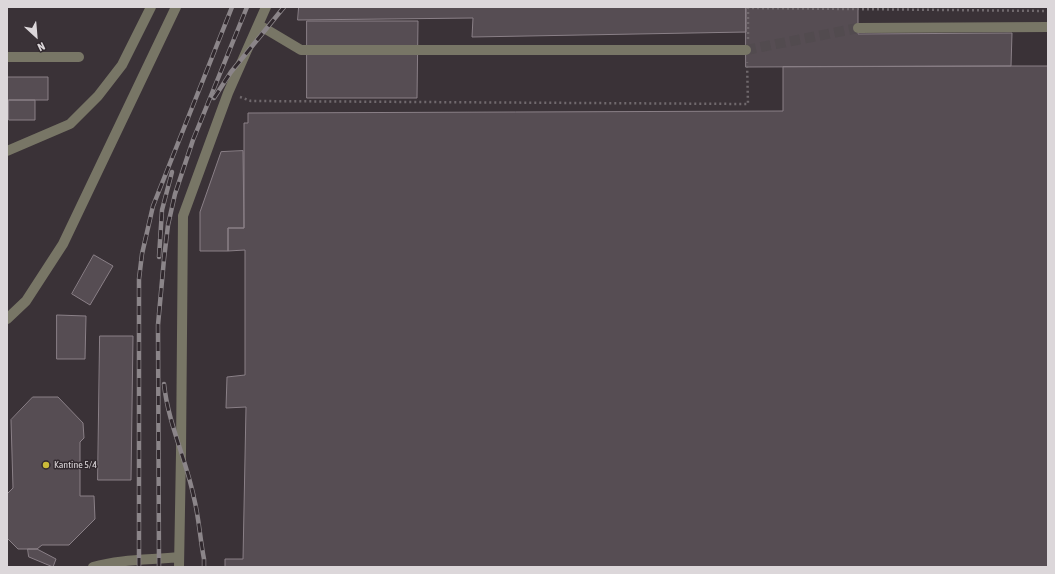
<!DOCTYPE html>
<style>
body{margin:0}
#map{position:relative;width:1055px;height:574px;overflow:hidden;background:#3a3237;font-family:"Asap Condensed",sans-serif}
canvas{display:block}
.frame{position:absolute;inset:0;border:8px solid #dcd7da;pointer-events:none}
.north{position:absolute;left:16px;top:16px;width:40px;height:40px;-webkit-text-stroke:3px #30282d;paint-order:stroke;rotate:154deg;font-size:11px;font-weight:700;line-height:16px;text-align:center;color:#dcd7da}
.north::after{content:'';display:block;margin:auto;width:14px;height:18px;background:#dcd7da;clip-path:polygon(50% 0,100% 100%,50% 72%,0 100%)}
</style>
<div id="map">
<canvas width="1055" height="574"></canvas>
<div class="frame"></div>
<div class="north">N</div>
</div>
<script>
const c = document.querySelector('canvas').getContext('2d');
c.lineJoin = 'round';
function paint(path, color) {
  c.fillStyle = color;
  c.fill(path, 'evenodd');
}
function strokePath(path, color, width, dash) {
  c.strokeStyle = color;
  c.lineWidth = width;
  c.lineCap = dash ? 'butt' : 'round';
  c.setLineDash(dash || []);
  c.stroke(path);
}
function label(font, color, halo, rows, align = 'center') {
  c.font = font + ' "Asap Condensed",sans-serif';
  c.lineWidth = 3;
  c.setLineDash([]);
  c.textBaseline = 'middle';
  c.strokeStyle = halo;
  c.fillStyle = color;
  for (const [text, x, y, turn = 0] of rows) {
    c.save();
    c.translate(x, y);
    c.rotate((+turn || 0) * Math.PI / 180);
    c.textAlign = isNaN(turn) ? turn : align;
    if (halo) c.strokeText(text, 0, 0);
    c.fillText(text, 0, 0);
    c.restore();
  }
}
const building = new Path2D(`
 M 299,7 L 746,7 L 746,32 L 472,37 L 473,18 L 298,20 Z
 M 746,7 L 858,7 L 858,34 L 1012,33 L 1011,66 L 746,67 Z
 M 307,21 L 418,21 L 417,98 L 307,98 Z
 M 1011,66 L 1048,66 L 1048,567 L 225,567 L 225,559 L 243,559 L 246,407 L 226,408 L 227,377 L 245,375 L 245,250 L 228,251 L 228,228 L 244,228 L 244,123 L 248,123 L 248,113 L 783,111 L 783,67 Z
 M 7,77 L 48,77 L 48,100 L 7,100 Z
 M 9,100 L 35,100 L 35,120 L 9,120 Z
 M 243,151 L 244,228 L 228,228 L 228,251 L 200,251 L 200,212 L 221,152 Z
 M 94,255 L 113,266 L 90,305 L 72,294 Z
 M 57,315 L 86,316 L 85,359 L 57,359 Z
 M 100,336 L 133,336 L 131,480 L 98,480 Z
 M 33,397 L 58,397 L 83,423 L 84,438 L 80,442 L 80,496 L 94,496 L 95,519 L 69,545 L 42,545 L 37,549 L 18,549 L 7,538 L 7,494 L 13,488 L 11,420 Z
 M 28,549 L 37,549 L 56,559 L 53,567 L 29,557 Z`);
paint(building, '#564d53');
strokePath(building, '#8a8087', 1);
strokePath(new Path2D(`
 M 746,50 L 858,28`), '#524b4f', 10, [10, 5]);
strokePath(new Path2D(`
 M 748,39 L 748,8 L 1048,11
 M 240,97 L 251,101 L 748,104 L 747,62`), '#70696d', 2.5, [2, 3]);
strokePath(new Path2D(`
 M 259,25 L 301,50 L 746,50
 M 858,28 L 1048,27
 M 7,57 L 79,57
 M 7,151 L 70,124 L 98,96 L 122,65 L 151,7
 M 7,319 L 26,301 L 63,244 L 176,7
 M 93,567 C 121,559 151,560 179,557
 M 179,567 L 181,453 L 183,216 L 228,93 L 266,7`), '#787666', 10);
const rail = new Path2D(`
 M 214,98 L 231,72 L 284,7
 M 159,257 L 162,210 L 172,172
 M 164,384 C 168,423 186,459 194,498 C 199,518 200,539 204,559 L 204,567
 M 139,567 L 139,279 L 142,254 L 153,206 L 232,7
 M 159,567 L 158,325 L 164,259 L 168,225 L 175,194 L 193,140 L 247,7`);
strokePath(rail, '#8b8589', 4.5);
strokePath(rail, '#30282d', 3, [9]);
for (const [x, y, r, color] of [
 [46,465,4,"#cbba39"]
]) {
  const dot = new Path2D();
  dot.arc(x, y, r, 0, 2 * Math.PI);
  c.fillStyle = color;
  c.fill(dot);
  strokePath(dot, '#30282d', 1.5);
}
label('10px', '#dcd7da', '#30282d', [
 ["Kantine 5/4",54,465]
], 'left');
</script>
